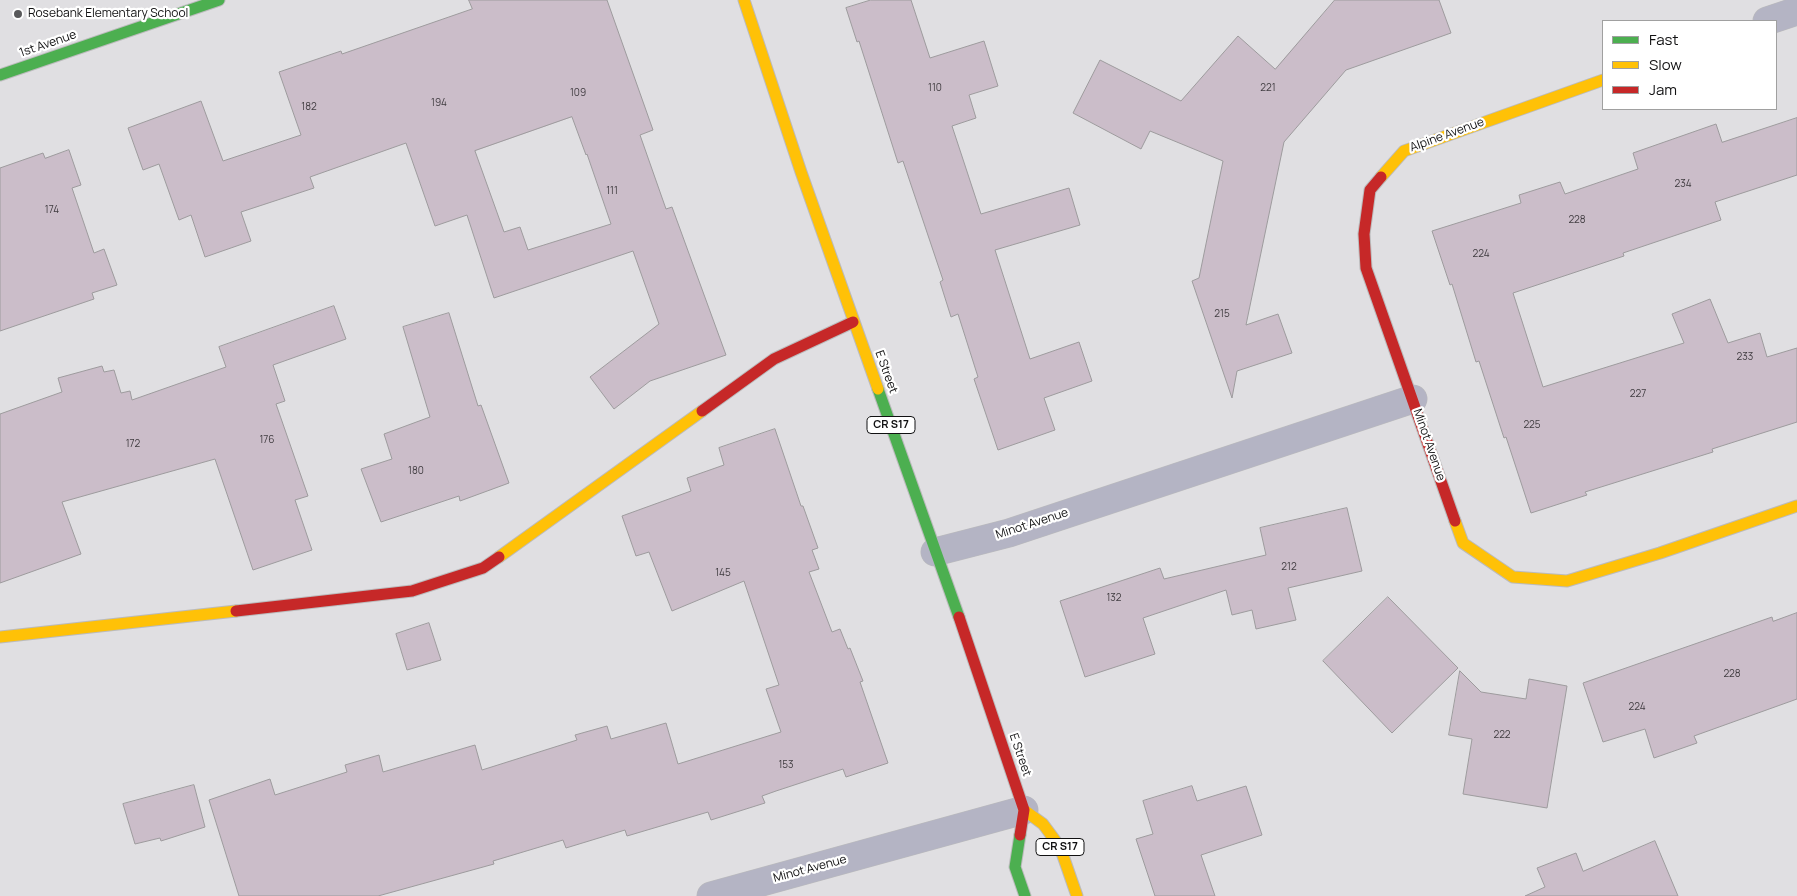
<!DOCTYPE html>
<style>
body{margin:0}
#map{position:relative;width:1797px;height:896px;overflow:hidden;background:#e0dfe2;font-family:Manrope,sans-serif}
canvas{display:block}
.legend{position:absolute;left:1602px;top:20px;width:175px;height:90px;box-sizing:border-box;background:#fff;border:1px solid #a0a0a0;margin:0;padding:6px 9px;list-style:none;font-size:15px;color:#111112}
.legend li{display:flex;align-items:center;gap:10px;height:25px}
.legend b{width:25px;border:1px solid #a0a0a0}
</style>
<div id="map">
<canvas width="1797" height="896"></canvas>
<ul class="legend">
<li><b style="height:6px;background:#4caf50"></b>Fast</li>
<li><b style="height:6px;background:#ffc107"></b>Slow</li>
<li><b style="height:6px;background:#c62828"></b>Jam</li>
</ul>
</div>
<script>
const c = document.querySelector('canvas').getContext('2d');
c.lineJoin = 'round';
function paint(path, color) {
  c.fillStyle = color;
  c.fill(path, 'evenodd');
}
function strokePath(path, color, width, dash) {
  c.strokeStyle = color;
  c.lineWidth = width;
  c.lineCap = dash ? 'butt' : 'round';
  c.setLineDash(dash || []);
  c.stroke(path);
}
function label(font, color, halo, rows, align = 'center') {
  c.font = font + ' Manrope,sans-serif';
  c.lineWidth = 4.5;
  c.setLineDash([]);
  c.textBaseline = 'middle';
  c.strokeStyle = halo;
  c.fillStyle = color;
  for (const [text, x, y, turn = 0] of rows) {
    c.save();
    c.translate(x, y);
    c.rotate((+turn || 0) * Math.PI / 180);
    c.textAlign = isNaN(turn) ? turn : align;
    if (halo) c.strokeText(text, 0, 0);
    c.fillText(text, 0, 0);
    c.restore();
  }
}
const building = new Path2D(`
 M 469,0 L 607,0 L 653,130 L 640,135 L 666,209 L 672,207 L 726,355 L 650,381 L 614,409 L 590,377 L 659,324 L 633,251 L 494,298 L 467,215 L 435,226 L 406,143 L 310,177 L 314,188 L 241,212 L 251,241 L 205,257 L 191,215 L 179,220 L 159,164 L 143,170 L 128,128 L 201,101 L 223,161 L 301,135 L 279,72 L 341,51 L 342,54 L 472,9 ZM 572,117 L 586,155 L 587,154 L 611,224 L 528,250 L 520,227 L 504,232 L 475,151 Z
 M 871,0 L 911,0 L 930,58 L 984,41 L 998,86 L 969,95 L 976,118 L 952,126 L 981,214 L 1069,188 L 1080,225 L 995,250 L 1030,359 L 1079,342 L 1092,381 L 1044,398 L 1055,430 L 998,450 L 974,379 L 978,377 L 958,314 L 951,317 L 940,282 L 943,280 L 903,161 L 898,163 L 859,41 L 857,42 L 846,8 Z
 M 1335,0 L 1439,0 L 1451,33 L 1346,70 L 1284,142 L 1246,325 L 1278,314 L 1292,353 L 1237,371 L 1232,398 L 1192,281 L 1199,278 L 1223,161 L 1150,131 L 1141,149 L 1073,113 L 1100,60 L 1181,101 L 1238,36 L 1275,69 Z
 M 1797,118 L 1797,175 L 1715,202 L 1721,220 L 1623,253 L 1624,256 L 1513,293 L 1543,387 L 1684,343 L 1672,314 L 1710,299 L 1728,343 L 1760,333 L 1767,357 L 1797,348 L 1797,422 L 1712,449 L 1713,452 L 1585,492 L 1587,495 L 1531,513 L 1506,437 L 1504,438 L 1479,361 L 1476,362 L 1452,284 L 1450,285 L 1432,231 L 1521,203 L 1519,195 L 1560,182 L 1565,194 L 1638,169 L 1633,153 L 1716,124 L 1722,142 Z
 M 69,150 L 81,185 L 72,188 L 94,253 L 104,249 L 117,285 L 92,293 L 94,299 L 0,331 L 0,168 L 43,153 L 45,158 Z
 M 334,306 L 346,339 L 273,365 L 285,401 L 276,404 L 308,496 L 295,500 L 312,550 L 253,570 L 215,459 L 62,502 L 81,554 L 0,583 L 0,414 L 62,392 L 58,378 L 102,366 L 104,372 L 114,370 L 121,393 L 130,391 L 132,400 L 226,367 L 219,347 Z
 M 449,313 L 478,406 L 481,405 L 509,483 L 460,501 L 459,496 L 381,522 L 361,469 L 392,459 L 384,434 L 430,417 L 403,327 Z
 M 775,429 L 801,506 L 803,506 L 818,548 L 812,550 L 819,569 L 809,572 L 832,632 L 840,629 L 848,649 L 850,648 L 863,681 L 860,682 L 888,763 L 846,777 L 843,769 L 776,791 L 762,796 L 765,803 L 711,820 L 708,812 L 627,836 L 625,830 L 566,848 L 563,840 L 493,861 L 494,864 L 378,896 L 239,896 L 209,800 L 270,779 L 275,795 L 347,772 L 345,765 L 379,755 L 383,772 L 475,745 L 482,770 L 577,740 L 575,735 L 607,726 L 611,739 L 666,723 L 678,764 L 781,732 L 766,689 L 779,685 L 744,581 L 672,611 L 649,552 L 636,556 L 622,516 L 691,491 L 687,478 L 724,465 L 719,448 Z
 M 1347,508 L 1362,571 L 1288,588 L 1296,620 L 1256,629 L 1252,610 L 1232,615 L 1226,590 L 1143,618 L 1155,654 L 1085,677 L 1060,601 L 1160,568 L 1164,579 L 1266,555 L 1260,528 Z
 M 1388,597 L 1458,668 L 1392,733 L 1323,661 Z
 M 1797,613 L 1797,699 L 1694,736 L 1697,743 L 1654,758 L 1645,729 L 1603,742 L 1583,683 L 1772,617 L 1773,621 Z
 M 429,623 L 441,660 L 407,670 L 396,634 Z
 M 1460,671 L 1481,692 L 1526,699 L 1529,679 L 1567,686 L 1547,808 L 1463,794 L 1472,739 L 1449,735 Z
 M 194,785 L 205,827 L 161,841 L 160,838 L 135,844 L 123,804 Z
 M 1192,786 L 1197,801 L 1246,786 L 1262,835 L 1201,855 L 1215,896 L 1155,896 L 1136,839 L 1153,834 L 1143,801 Z
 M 1655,841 L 1678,896 L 1525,896 L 1545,887 L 1537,868 L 1576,853 L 1583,871 Z`);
paint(building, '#cbbdc9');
strokePath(building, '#9d9b9d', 1);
const street = new Path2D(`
 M 1767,21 L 1797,11
 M 935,552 L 1009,533 L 1413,399
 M 711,896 L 1024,810`);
const fast = new Path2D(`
 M 0,75 L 219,0
 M 878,389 L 959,617
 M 1020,835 L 1015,867 L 1025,896`);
const slow = new Path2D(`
 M 744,0 L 801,172 L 878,389
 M 1381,177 L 1404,151 L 1603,80
 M 1455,521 L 1463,543 L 1513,577 L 1567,581 L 1660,553 L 1797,506
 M 499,557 L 702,411
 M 0,637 L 236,611
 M 1024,810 L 1043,824 L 1060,847 L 1077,896`);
const jam = new Path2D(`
 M 1381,177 L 1370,190 L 1364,234 L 1366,268 L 1455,521
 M 702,411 L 774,359 L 853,322
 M 236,611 L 412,591 L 483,568 L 499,557
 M 959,617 L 1024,810 L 1020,835`);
strokePath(street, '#bbbbbc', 29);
strokePath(fast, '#bbbbbc', 13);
strokePath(slow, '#bbbbbc', 13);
strokePath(jam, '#bbbbbc', 13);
strokePath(street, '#b4b4c4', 28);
strokePath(fast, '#4caf50', 11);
strokePath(slow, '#ffc107', 11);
strokePath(jam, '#c62828', 11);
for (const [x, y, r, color] of [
 [18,14,5,"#59595b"]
]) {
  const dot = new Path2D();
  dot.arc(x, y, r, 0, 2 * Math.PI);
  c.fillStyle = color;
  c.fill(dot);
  strokePath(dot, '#fff', 2);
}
label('10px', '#403c40', null, [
 ["110",935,88],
 ["221",1268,88],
 ["109",578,93],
 ["194",439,103],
 ["182",309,107],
 ["234",1683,184],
 ["111",612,191],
 ["174",52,210],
 ["228",1577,220],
 ["224",1481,254],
 ["215",1222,314],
 ["233",1745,357],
 ["227",1638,394],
 ["225",1532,425],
 ["176",267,440],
 ["172",133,444],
 ["180",416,471],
 ["212",1289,567],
 ["145",723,573],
 ["132",1114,598],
 ["228",1732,674],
 ["224",1637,707],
 ["222",1502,735],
 ["153",786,765]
]);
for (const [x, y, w] of [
 [891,425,48],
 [1060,847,48]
]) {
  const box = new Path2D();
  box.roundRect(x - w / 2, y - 8.5, w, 17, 4);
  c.fillStyle = '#fff';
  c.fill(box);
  strokePath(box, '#111112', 1);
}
label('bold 11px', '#111112', null, [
 ["CR S17",891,425],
 ["CR S17",1060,847]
]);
label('12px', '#111112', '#fff', [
 ["Rosebank Elementary School",28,14]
], 'left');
label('12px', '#111112', '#fff', [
 ["1st Avenue",48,44,-19],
 ["Alpine Avenue",1447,135,-20],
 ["E Street",886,372,70],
 ["Minot Avenue",1429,445,71],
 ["Minot Avenue",1032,524,-18],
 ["E Street",1020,755,71],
 ["Minot Avenue",810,869,-15]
]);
</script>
